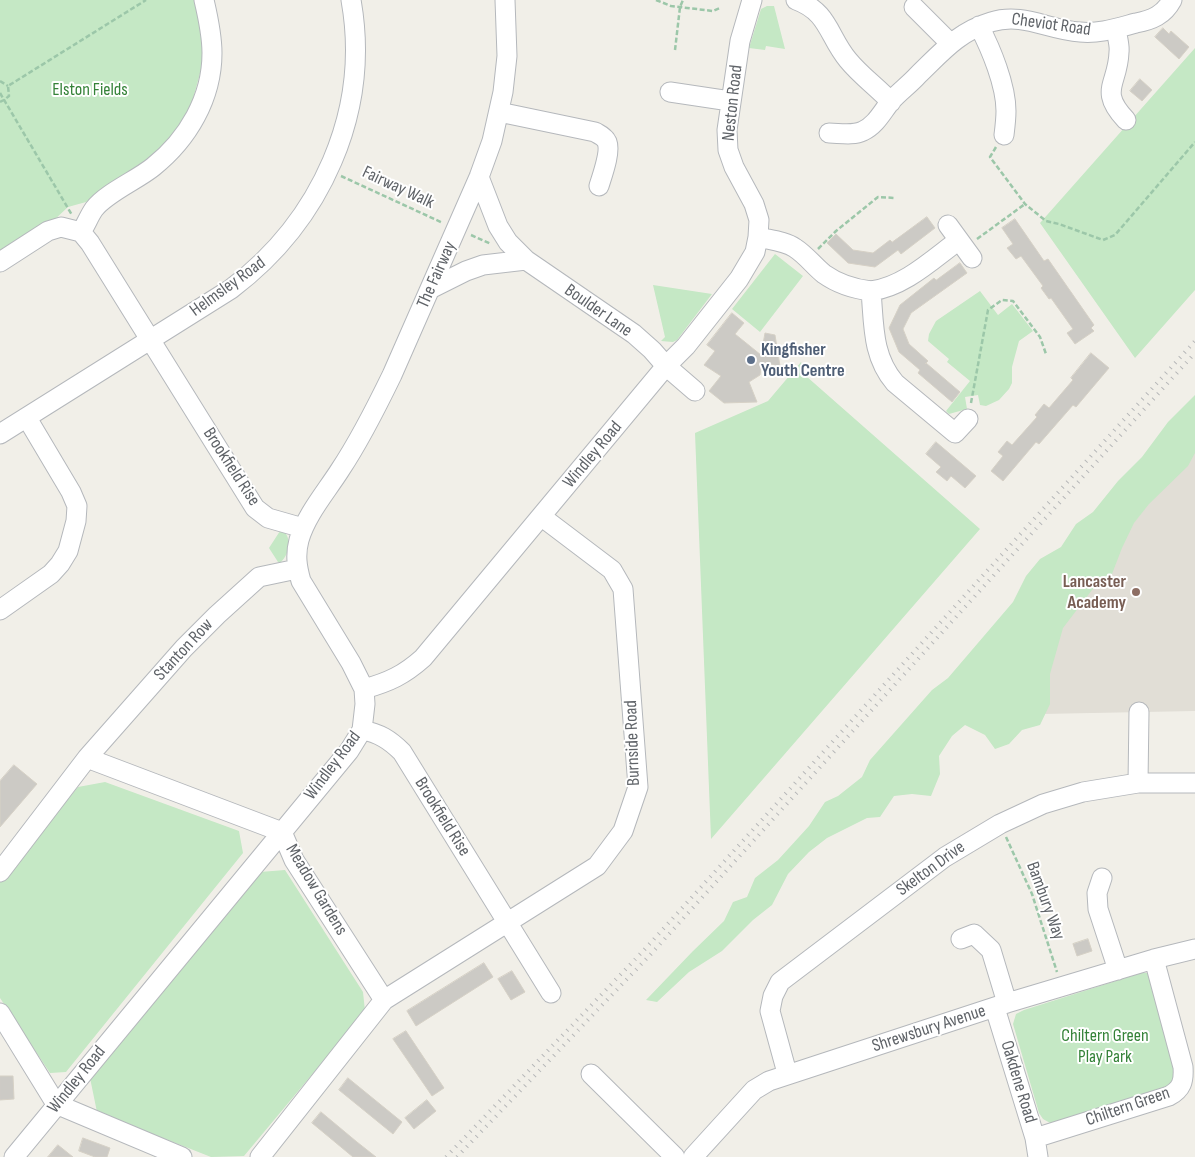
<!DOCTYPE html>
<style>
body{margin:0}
canvas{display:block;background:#f1efe8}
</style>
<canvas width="1195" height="1157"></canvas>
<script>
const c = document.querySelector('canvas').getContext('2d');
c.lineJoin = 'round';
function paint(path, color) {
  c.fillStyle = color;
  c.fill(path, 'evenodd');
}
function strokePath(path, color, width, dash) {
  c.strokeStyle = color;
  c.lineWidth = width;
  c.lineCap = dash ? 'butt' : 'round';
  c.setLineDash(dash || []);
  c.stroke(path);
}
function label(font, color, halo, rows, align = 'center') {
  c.font = font + ' "Sofia Sans Condensed",sans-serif';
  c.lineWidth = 4;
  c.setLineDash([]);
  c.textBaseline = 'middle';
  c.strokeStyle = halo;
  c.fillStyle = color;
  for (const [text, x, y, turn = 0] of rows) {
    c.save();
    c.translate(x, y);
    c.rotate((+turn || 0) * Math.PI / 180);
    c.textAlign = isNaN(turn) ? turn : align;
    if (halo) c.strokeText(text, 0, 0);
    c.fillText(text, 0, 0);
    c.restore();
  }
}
paint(new Path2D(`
 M 1195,443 L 1195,711 L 1041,714 L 989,709 Z`), '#e1ded6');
paint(new Path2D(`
 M 0,0 L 195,0 L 202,38 L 202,66 L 190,110 L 179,127 L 158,152 L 86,202 L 68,207 L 52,222 L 0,254 Z
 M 767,6 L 774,6 L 785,49 L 766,46 L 765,50 L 749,48 L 761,9 Z
 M 1195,48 L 1195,290 L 1135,358 L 1040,223 Z
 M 775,254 L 803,276 L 760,332 L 732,309 Z
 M 653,285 L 712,294 L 677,340 L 673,342 L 661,341 L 665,337 Z
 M 980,291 L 998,315 L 1012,304 L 1033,331 L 1019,341 L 1012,367 L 1012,383 L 1009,389 L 999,400 L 986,406 L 980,405 L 978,395 L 965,397 L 967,409 L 949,414 L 946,411 L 970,381 L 947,362 L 949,359 L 928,341 L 929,334 L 936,321 Z
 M 801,362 L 806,376 L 980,529 L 711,839 L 695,433 L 768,401 Z
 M 1195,395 L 1195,453 L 1188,466 L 1149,504 L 1134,523 L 1122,548 L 1112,574 L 1092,590 L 1063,628 L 1050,674 L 1050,704 L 1040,725 L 1022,730 L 1009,744 L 995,749 L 985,735 L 965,725 L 952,736 L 939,756 L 940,774 L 931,796 L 912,794 L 894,796 L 880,817 L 867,818 L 827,838 L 809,852 L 788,874 L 772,905 L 753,920 L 722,951 L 689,972 L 657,1002 L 646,1000 L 693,951 L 724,921 L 733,902 L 747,897 L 755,878 L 778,860 L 809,826 L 825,802 L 838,796 L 862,777 L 870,760 L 932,690 L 948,678 L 1013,602 L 1026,576 L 1040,559 L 1061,547 L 1076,524 L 1093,512 L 1118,481 L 1142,457 L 1168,422 Z
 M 283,530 C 292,539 290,553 281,562 L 278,562 L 269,548 L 280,531 Z
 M 105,782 L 239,831 L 243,853 L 66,1072 L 50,1073 L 0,998 L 0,882 L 78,787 Z
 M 285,870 L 363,992 L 365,1011 L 244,1156 L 211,1157 L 97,1112 L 90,1078 L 260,872 Z
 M 1141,973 L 1148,973 L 1155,980 L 1177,1072 L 1174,1084 L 1166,1091 L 1052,1124 L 1043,1119 L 1039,1113 L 1013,1024 L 1016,1014 L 1024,1010 Z`), '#c5e8c5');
const building = new Path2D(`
 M 1163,28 L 1169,34 L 1171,31 L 1189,47 L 1179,59 L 1155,37 Z
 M 1140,79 L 1152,90 L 1142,101 L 1130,91 Z
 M 927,217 L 935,228 L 901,254 L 898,250 L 875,267 L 848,263 L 827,243 L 836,234 L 853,250 L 873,253 L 890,240 L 892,242 Z
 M 1015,219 L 1044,261 L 1048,259 L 1094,325 L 1091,328 L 1094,331 L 1075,344 L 1067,333 L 1073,329 L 1051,298 L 1049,299 L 1041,288 L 1043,286 L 1021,256 L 1016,259 L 1007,248 L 1013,244 L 1002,228 Z
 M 960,263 L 967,273 L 911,313 L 903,329 L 909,344 L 928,361 L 925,364 L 926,363 L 960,392 L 952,402 L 918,373 L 920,370 L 899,352 L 889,328 L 900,305 L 934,278 L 936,280 Z
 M 732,313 L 744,323 L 735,334 L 761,355 L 765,333 L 775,335 L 780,366 L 762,363 L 760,375 L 749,382 L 757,402 L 724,403 L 709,391 L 721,376 L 704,365 L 715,351 L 707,345 Z
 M 1091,353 L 1109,368 L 1076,407 L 1073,405 L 1039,444 L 1036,442 L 1003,481 L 991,471 L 1003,456 L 998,452 L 1007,441 L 1012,445 L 1037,417 L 1035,415 L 1044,404 L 1049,408 L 1073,380 L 1071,378 Z
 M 936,442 L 976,476 L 965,488 L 951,476 L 947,481 L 936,472 L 941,467 L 926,454 Z
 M 14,765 L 37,784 L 0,827 L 0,781 Z
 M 1088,939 L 1092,951 L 1077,956 L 1073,944 Z
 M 484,963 L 493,977 L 416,1026 L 407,1011 Z
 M 512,971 L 525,992 L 511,1000 L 498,979 Z
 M 406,1031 L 444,1088 L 432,1096 L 393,1039 Z
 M 0,1076 L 13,1076 L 14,1099 L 0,1100 Z
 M 348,1078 L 402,1122 L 393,1134 L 339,1090 Z
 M 427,1100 L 436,1111 L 414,1129 L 405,1118 Z
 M 321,1112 L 357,1142 L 376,1157 L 353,1157 L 312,1123 Z
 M 83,1138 L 110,1148 L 107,1157 L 95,1157 L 79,1151 Z
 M 58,1145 L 73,1157 L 48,1157 Z`);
paint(building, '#cccac5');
strokePath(building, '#d6d1c6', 1);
const minor = new Path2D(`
 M 796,0 C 829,12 828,36 848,60 C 861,76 877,87 891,102
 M 914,7 L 950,43
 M 979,26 C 991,49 1006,85 1006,111 C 1006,119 1005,127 1004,135
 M 1116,29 C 1117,37 1120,45 1119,52 C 1118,85 1098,90 1126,120
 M 670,92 L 730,101
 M 499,112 L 595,132 C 600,135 605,137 607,142 C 611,152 602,176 599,186
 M 829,133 C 839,133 853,136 863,131 C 876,125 882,112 891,101 C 899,92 910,84 918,75 C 942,52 958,32 991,22 C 1023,12 1048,30 1080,32 C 1099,34 1117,28 1136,23 C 1152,20 1164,15 1172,0
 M 479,177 L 498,226 L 508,242 L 526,260
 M 948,225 L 972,258
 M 81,232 L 90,243 L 255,508 L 268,518 L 303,528
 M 758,237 C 770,240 785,241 795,248 C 806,255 814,266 824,274 C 838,284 854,289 871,291 C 874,325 872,356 895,383 L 955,433 L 968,419
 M 0,262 L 48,231 L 61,227 L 81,232 C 86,225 89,216 94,209 C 106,193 137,180 153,167 C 188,139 212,98 212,53 C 212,35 208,17 204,0
 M 430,289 L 466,271 L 483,265 L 526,260 L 634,334 L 652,350 L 666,366 L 695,391
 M 871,291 C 904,287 933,259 959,240
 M 0,434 L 231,289 C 321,221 371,112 351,0
 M 0,610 L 51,574 L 60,564 L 68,551 L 76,521 L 77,506 L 71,492 L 27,418
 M 364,689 C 389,682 404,675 423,658 L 666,366 L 686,346 L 739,279 L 755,252 L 758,237 L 759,220 L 754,204 L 734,167 L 728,150 L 727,130 L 740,41 L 752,0
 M 362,730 C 379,733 390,740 402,752 L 551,993
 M 87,758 L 282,832 L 294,860 L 384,1000 L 260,1157
 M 1138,783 L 1139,712
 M 0,872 L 87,758 L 184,648 L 217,615 L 259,577 L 297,569
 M 1102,878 L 1097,893 L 1098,909 L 1118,970
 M 961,939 L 974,934 L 991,950 L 1007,1003
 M 384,1000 L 597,866 L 623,831 L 638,787 L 623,589 L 612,570 L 542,517
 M 995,1008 L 1035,1138 L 1038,1157
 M 0,1013 L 56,1104 L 182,1157
 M 787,1073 L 770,1011 L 773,996 L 780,982 L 945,857 L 1000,824 L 1043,804 L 1083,792 L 1138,783 L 1195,783
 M 591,1074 L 675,1157
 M 1035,1138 L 1169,1096 C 1182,1089 1184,1081 1183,1067 L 1154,959
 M 14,1157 L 349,751 L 362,730 L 365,704 L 364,689 L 351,663 L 301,581 C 297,567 295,555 299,540 C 306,515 326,492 340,470 C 360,440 376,408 392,375 L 479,177 L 492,141 L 503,92 L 507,56 L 505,0
 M 693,1157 L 754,1090 L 769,1081 L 1007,1003 L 1154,959 L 1195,949`);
strokePath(minor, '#b5b8bc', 21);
strokePath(new Path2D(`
 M 656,0 L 671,6 L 713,11 L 720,8
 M 675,50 L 680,7 L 683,0
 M 0,81 L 8,86
 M 0,93 L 72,215
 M 0,102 L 4,100 L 9,96 L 8,86 L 146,0
 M 996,147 L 990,157 L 1025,204 L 1046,221 L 1059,224 L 1103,240 L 1115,235 L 1195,142
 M 341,176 L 443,223
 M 471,235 L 491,244
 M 977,239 L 1025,204
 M 818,249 L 836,231 L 878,197 L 895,198
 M 971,403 L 988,310 L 1002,300 L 1013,301 L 1040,337 L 1046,354
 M 1006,837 L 1032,894 L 1057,972`), '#9cc7a9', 2.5, [5, 2.5]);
strokePath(minor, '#fff', 19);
strokePath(new Path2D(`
 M 446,1157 L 645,949 L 1195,341
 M 457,1157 L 651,954 L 1195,353`), '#b6b7b8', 4, [1, 6]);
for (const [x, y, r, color] of [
 [751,360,5,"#5c6f8a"],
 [1136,592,5,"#8d6e63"]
]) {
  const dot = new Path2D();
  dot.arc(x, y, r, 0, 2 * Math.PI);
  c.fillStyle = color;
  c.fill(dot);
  strokePath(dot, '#fff', 2);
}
label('18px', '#5f6368', '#fff', [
 ["Cheviot Road",1051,25,8],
 ["Neston Road",733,103,-84],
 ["Fairway Walk",398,188,25],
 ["The Fairway",437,275,-66],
 ["Helmsley Road",228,287,-36],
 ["Boulder Lane",598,311,35],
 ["Windley Road",593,455,-50],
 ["Brookfield Rise",231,467,57],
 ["Stanton Row",184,650,-47],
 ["Burnside Road",633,743,-92],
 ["Windley Road",333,766,-53],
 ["Brookfield Rise",442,817,58],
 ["Skelton Drive",931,869,-36],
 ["Meadow Gardens",316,890,59],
 ["Bambury Way",1045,901,70],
 ["Shrewsbury Avenue",929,1029,-18],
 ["Windley Road",77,1080,-51],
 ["Oakdene Road",1018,1082,73],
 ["Chiltern Green",1128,1107,-19]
]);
label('18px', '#348238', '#fff', [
 ["Elston Fields",90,90],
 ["Chiltern Green",1105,1036],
 ["Play Park",1105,1057]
]);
label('bold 18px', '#4e5e75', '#fff', [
 ["Kingfisher",761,350],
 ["Youth Centre",761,371]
], 'left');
label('bold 18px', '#785e54', '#fff', [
 ["Lancaster",1126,582],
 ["Academy",1126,603]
], 'right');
</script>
